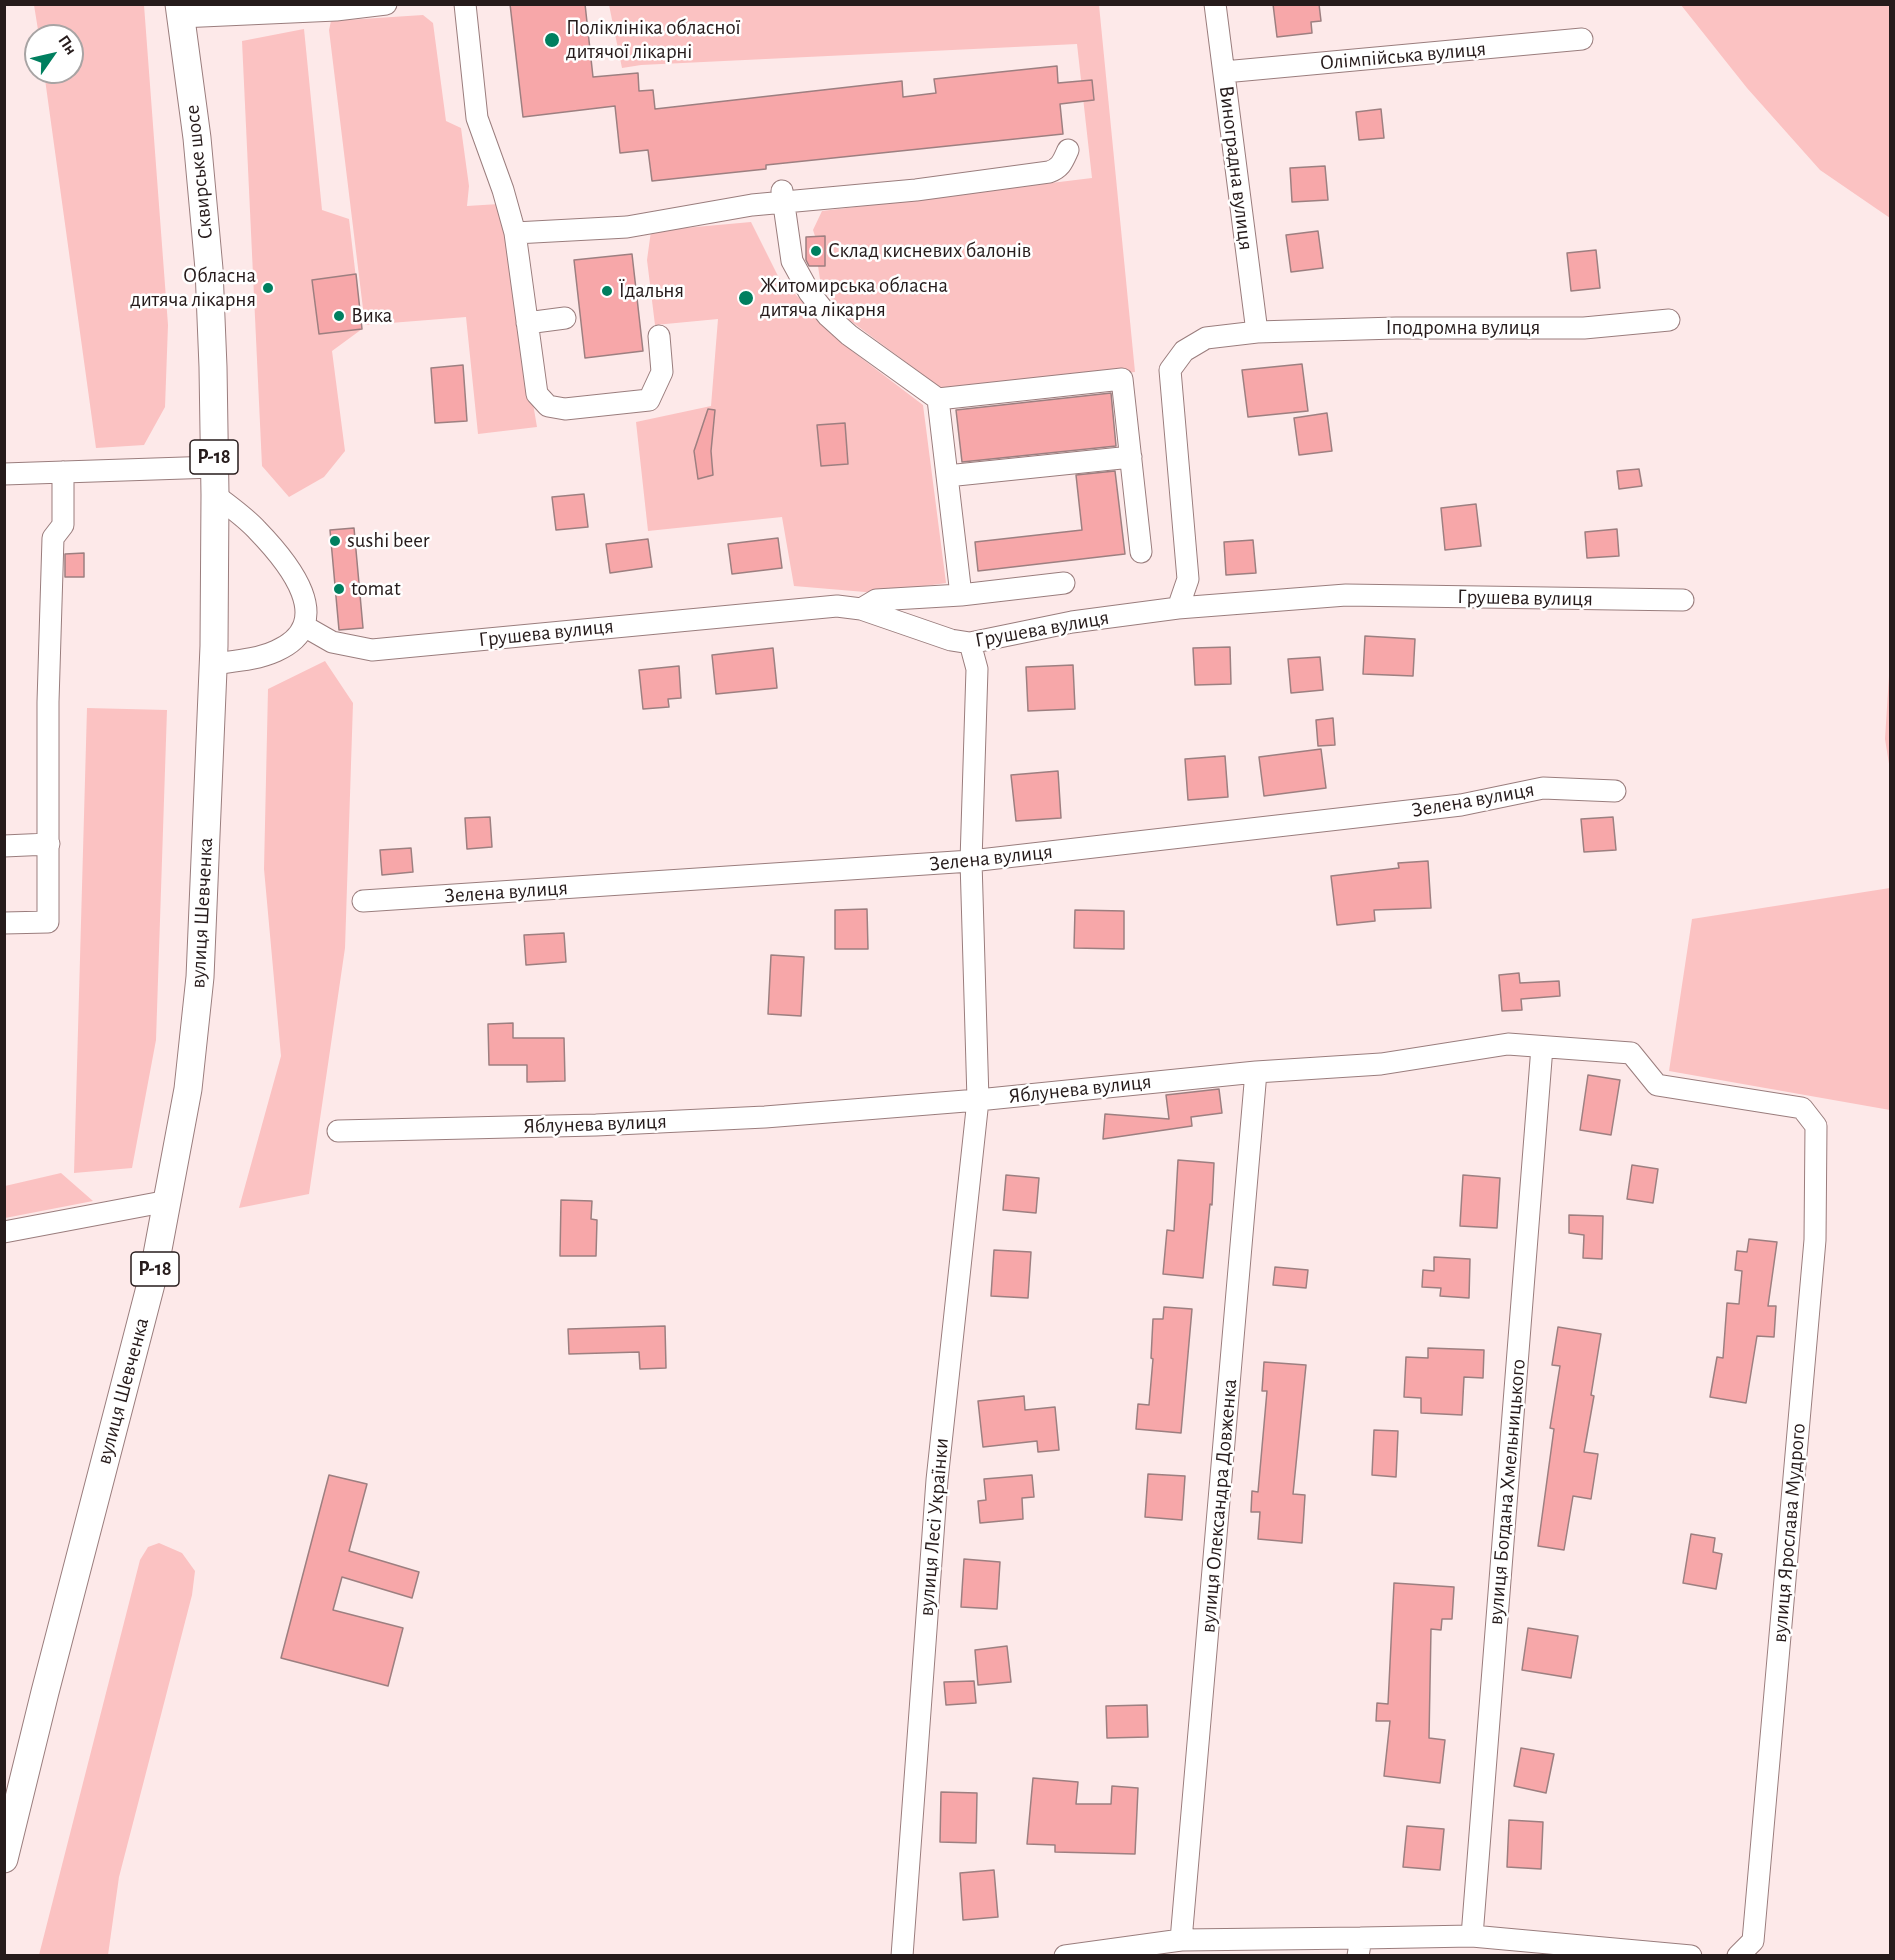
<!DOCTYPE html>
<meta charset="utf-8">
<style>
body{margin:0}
#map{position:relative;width:1895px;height:1960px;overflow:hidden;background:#fde9e9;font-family:"Alegreya Sans",sans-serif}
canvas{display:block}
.frame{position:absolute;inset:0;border:6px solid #261b1b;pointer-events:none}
.north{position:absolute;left:24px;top:24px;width:60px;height:60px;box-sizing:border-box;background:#fff;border:2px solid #a8a4a4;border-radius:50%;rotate:56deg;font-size:16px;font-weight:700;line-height:24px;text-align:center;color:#261b1b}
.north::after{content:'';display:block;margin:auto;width:21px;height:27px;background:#007f5f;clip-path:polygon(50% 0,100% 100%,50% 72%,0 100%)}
</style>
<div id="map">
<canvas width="1895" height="1960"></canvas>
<div class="frame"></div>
<div class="north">Пн</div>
</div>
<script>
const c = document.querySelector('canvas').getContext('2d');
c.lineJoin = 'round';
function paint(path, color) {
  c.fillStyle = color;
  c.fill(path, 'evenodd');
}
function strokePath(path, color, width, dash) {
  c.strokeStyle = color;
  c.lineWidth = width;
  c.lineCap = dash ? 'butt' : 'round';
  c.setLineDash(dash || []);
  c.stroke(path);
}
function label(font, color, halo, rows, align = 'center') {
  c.font = font + ' "Alegreya Sans",sans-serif';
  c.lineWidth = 5;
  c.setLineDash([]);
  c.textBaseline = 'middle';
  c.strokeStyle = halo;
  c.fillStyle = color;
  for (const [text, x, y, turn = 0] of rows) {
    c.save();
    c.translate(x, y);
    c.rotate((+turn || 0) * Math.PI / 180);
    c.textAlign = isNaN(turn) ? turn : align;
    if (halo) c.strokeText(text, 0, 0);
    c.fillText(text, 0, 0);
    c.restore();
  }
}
paint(new Path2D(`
 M 34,5 L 144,5 L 168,325 L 165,407 L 144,445 L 96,448 L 44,72 L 72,72 L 72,36 L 39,36 Z
 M 609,5 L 1099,5 L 1135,372 L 946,392 L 848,319 L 821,286 L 818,266 L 825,266 L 825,237 L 815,236 L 813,230 L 822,211 L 1092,178 L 1077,44 L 641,65 L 622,68 Z
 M 1681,5 L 1890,5 L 1890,218 L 1820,170 L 1747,88 Z
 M 423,15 L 433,23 L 446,121 L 461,128 L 469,186 L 467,206 L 499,204 L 537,427 L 478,434 L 466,317 L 365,325 L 329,30 L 331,21 Z
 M 304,29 L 322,210 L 349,219 L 362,329 L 332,351 L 345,451 L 324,477 L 289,497 L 262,466 L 242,41 Z
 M 751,222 L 779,278 L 852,351 L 923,405 L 946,583 L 877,593 L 794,586 L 782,517 L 648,531 L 636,422 L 711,406 L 718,319 L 655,325 L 647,260 L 651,231 Z
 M 1890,525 L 1890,770 L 1885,739 L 1890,660 Z
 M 325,661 L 353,703 L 345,948 L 309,1194 L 239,1208 L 281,1056 L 264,869 L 268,689 Z
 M 87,708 L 167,710 L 156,1040 L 132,1168 L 74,1173 Z
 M 1890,888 L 1890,1110 L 1669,1071 L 1692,919 Z
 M 61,1173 L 93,1201 L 5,1218 L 5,1186 Z
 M 159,1543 L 182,1553 L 195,1571 L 192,1595 L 119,1877 L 108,1955 L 39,1955 L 140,1560 L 148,1547 Z`), '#fbc2c2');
const building = new Path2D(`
 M 510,4 L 585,4 L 593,77 L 638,73 L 639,91 L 653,90 L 655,109 L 902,81 L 903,97 L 936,93 L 934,79 L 1057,66 L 1058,83 L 1092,80 L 1094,100 L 1060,104 L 1063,134 L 766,165 L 766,169 L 652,181 L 648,150 L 620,153 L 615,106 L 523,117 Z
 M 1273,4 L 1319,4 L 1321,21 L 1311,22 L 1312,33 L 1277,37 Z
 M 1381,109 L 1384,138 L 1359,140 L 1356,112 Z
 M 1325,166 L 1328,200 L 1292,202 L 1290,168 Z
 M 1318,231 L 1323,268 L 1291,272 L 1286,235 Z
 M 825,236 L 825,266 L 809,266 L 806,260 L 806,237 Z
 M 1596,250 L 1600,288 L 1571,291 L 1567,253 Z
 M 632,254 L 643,351 L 585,358 L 574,260 Z
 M 356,274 L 362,329 L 319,334 L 312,280 Z
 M 1302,364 L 1308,411 L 1248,417 L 1242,370 Z
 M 463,365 L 467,421 L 435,423 L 431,368 Z
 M 1111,393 L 1116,446 L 962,462 L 956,410 Z
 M 708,409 L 715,410 L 711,451 L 713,475 L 698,479 L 694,451 Z
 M 1327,413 L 1332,451 L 1299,455 L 1294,418 Z
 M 845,423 L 848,464 L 821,466 L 817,425 Z
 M 1639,469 L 1642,486 L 1619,489 L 1617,471 Z
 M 1115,471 L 1125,554 L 978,571 L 975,542 L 1082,530 L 1076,475 Z
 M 584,494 L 588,527 L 556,530 L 552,497 Z
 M 1476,504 L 1481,546 L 1445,550 L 1441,508 Z
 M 354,528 L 363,628 L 339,630 L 330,530 Z
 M 1617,529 L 1619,556 L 1587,558 L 1585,532 Z
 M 778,538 L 782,568 L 732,574 L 728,544 Z
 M 648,539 L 652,567 L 610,573 L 606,544 Z
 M 1253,540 L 1256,573 L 1226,575 L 1224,542 Z
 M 84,553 L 84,577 L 65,577 L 65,554 Z
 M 1365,636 L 1415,639 L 1413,676 L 1363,674 Z
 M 1230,647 L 1231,684 L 1195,685 L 1193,648 Z
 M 773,648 L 777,688 L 716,694 L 712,655 Z
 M 1320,657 L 1323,690 L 1291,693 L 1288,659 Z
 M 1073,665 L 1075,709 L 1028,711 L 1026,667 Z
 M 679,666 L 681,698 L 668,699 L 669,707 L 643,709 L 639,670 Z
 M 1333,718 L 1335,745 L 1318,746 L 1316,720 Z
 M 1321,749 L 1326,788 L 1264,796 L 1259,757 Z
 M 1225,756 L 1228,797 L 1188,800 L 1185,759 Z
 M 1058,771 L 1061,818 L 1016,821 L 1011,775 Z
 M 490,817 L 492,847 L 467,849 L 465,818 Z
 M 1613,817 L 1616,850 L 1584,852 L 1581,819 Z
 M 411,848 L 413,872 L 382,875 L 380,850 Z
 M 1428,861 L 1431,908 L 1374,910 L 1375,921 L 1337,925 L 1331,876 L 1399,868 L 1398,863 Z
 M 867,909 L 868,949 L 835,949 L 835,910 Z
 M 1075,910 L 1124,911 L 1124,949 L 1074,948 Z
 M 564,933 L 566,962 L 526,965 L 524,935 Z
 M 771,955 L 804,957 L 801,1016 L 768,1014 Z
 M 1519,973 L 1520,983 L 1559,981 L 1560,996 L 1521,999 L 1522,1010 L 1502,1011 L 1499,975 Z
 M 513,1023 L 513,1038 L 564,1038 L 565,1081 L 527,1082 L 527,1065 L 489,1065 L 488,1024 Z
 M 1588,1075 L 1620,1080 L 1611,1135 L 1580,1130 Z
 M 1219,1089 L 1222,1113 L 1191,1117 L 1192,1126 L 1103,1139 L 1105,1114 L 1169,1119 L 1166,1095 Z
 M 1178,1160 L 1214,1163 L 1212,1205 L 1210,1204 L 1203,1278 L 1163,1274 L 1167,1230 L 1174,1231 Z
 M 1632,1165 L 1658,1169 L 1653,1203 L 1627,1199 Z
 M 1006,1175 L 1039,1178 L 1036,1213 L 1003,1210 Z
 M 1463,1175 L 1500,1178 L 1497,1228 L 1460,1226 Z
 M 561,1200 L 592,1201 L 591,1219 L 597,1220 L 596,1256 L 560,1256 Z
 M 1569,1215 L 1603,1216 L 1602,1259 L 1583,1258 L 1584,1235 L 1569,1233 Z
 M 1749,1239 L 1777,1242 L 1768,1306 L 1776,1306 L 1774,1337 L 1757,1336 L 1746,1403 L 1710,1397 L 1717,1357 L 1723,1358 L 1727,1303 L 1739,1304 L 1742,1271 L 1735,1270 L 1737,1251 L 1747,1252 Z
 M 994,1250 L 1031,1252 L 1028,1298 L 991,1296 Z
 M 1434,1257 L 1470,1259 L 1469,1298 L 1440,1296 L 1441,1288 L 1422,1287 L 1423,1270 L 1434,1271 Z
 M 1275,1267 L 1308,1270 L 1306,1288 L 1273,1285 Z
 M 1164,1307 L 1192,1309 L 1181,1433 L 1136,1429 L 1138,1404 L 1149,1405 L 1153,1359 L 1151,1358 L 1153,1319 L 1163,1319 Z
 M 665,1326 L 666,1368 L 640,1369 L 639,1352 L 569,1354 L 568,1329 Z
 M 1558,1327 L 1601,1334 L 1591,1395 L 1594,1396 L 1584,1452 L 1598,1454 L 1591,1499 L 1573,1496 L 1564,1550 L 1538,1546 L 1554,1429 L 1550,1428 L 1560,1366 L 1552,1365 Z
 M 1428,1348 L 1484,1350 L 1483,1378 L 1464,1377 L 1462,1415 L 1421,1413 L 1421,1398 L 1404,1397 L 1406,1357 L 1428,1358 Z
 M 1264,1362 L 1306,1365 L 1293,1494 L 1305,1495 L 1302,1543 L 1258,1539 L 1260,1512 L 1251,1512 L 1252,1491 L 1258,1492 L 1267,1391 L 1262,1391 Z
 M 1024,1396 L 1025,1410 L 1055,1407 L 1059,1450 L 1038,1452 L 1037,1441 L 983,1447 L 978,1401 Z
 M 1374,1430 L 1398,1431 L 1396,1477 L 1372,1475 Z
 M 1148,1474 L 1185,1476 L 1182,1520 L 1145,1517 Z
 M 329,1475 L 367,1484 L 349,1551 L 419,1572 L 412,1598 L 342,1577 L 333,1610 L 403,1628 L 388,1686 L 281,1658 Z
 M 1032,1475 L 1034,1497 L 1022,1498 L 1023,1519 L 980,1523 L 978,1501 L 986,1500 L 984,1479 Z
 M 1691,1534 L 1715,1538 L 1713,1552 L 1722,1554 L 1716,1589 L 1683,1583 Z
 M 964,1559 L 1000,1562 L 997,1609 L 961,1607 Z
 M 1394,1583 L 1454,1587 L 1452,1619 L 1442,1619 L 1441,1630 L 1431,1629 L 1429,1738 L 1445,1740 L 1440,1783 L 1384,1776 L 1390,1721 L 1376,1721 L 1377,1703 L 1388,1704 Z
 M 1528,1628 L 1578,1636 L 1571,1678 L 1522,1670 Z
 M 1007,1646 L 1011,1682 L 978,1685 L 975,1650 Z
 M 974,1681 L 976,1703 L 946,1705 L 944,1682 Z
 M 1147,1705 L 1148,1737 L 1107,1738 L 1106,1706 Z
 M 1521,1748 L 1554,1754 L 1546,1793 L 1514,1786 Z
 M 1033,1778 L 1078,1782 L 1076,1804 L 1111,1804 L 1112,1786 L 1138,1788 L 1135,1854 L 1055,1852 L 1055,1845 L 1027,1844 Z
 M 941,1792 L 977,1793 L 976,1843 L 940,1842 Z
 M 1509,1820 L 1543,1822 L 1541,1869 L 1507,1867 Z
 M 1407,1826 L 1444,1829 L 1440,1870 L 1403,1867 Z
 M 994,1870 L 998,1917 L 963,1920 L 960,1873 Z`);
paint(building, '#f7a7a9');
strokePath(building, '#9d7f80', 1.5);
const minor = new Path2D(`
 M 465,4 L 477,118 L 503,190 L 515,233 L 537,394 L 548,406 L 565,409 L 649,400 L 662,372 L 659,336
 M 1215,4 L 1257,332
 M 180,17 L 336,10 L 386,4
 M 1224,72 L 1582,39
 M 782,191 L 792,261 L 809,292 L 828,316 L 849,335 L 938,399 L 1122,379 L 1141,552
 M 515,233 L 627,227 L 752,205 L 916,190 L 1049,172 C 1061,168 1063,161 1068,150
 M 527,323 L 565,318
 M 938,399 L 961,595
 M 4,474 L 214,467
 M 947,476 L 1131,457
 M 1178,608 L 1188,579 L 1170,370 L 1184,351 L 1206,338 L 1257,332 L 1396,328 L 1584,328 L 1669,320
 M 861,609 L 876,600 L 961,595 L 1064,583
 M 304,626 L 332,642 L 372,650 L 837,606 L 861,609 L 951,640 L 970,643 L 1072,622 L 1178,608 L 1346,595 L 1683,600
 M 213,664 C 234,661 256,660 276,651 C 339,623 288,562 257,530 C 245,517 229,506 215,495
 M 4,846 L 49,844
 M 363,901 L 971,861 L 1461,805 L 1543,788 L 1615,791
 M 4,923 L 48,922 L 48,702 L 53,538 L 63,525 L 63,472
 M 338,1131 L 596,1125 L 765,1117 L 978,1100 L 1256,1072 L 1381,1064 L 1508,1044 L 1631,1053 L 1657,1085 L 1802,1108 L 1816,1126 L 1815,1240 L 1753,1941 L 1738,1956
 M 4,1232 L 168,1201
 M 1472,1936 L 1542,1047
 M 1181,1940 L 1256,1072
 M 902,1956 L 937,1480 L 978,1100 L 971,861 L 977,669 L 970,643
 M 1065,1956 L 1181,1940 L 1361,1938
 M 1358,1956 L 1361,1938 L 1472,1936 L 1691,1956`);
const major = new Path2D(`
 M 4,1859 L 45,1692 L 153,1276 L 188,1089 L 200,977 L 214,646 L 215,495 L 213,367 L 209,269 L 197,138 L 179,4`);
strokePath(minor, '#9a7d7d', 23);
strokePath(major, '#9a7d7d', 29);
strokePath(minor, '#fff', 21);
strokePath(major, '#fff', 27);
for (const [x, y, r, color] of [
 [552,40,8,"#007f5f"],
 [816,251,6,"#007f5f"],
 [268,288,6,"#007f5f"],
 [607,291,6,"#007f5f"],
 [746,298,8,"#007f5f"],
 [339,316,6,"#007f5f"],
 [335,541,6,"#007f5f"],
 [339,589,6,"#007f5f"]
]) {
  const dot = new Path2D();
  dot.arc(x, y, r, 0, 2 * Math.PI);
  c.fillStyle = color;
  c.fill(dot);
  strokePath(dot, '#fff', 2);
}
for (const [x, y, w] of [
 [214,457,48],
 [155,1269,48]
]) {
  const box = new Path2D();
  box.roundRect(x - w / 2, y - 17, w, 34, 4.5);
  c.fillStyle = '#fff';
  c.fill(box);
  strokePath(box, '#261b1b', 1.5);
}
label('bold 20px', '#261b1b', null, [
 ["Р-18",214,457],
 ["Р-18",155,1269]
]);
label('21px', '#261b1b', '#fff', [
 ["Поліклініка обласної",566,28],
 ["дитячої лікарні",566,52],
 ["Склад кисневих балонів",828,251],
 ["Обласна",256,276,"right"],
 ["дитяча лікарня",256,300,"right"],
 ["Житомирська обласна",760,286],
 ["дитяча лікарня",760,310],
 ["Їдальня",619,291],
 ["Вика",351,316],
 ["sushi beer",347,541],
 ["tomat",351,589]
], 'left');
label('21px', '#261b1b', '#fff', [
 ["Олімпійська вулиця",1403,56,-5],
 ["Виноградна вулиця",1236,168,83],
 ["Сквирське шосе",199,172,-96],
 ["Іподромна вулиця",1463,328],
 ["Грушева вулиця",1525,598,1],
 ["Грушева вулиця",1042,629,-10],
 ["Грушева вулиця",546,633,-6],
 ["Зелена вулиця",1473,800,-10],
 ["Зелена вулиця",991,858,-6],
 ["Зелена вулиця",506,892,-4],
 ["вулиця Шевченка",202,913,-87],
 ["Яблунева вулиця",1080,1089,-6],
 ["Яблунева вулиця",595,1124,-2],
 ["вулиця Шевченка",123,1391,-75],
 ["вулиця Богдана Хмельницького",1507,1492,-85],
 ["вулиця Олександра Довженка",1219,1506,-85],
 ["вулиця Лесі Українки",934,1527,-85],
 ["вулиця Ярослава Мудрого",1789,1533,-85]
]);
</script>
